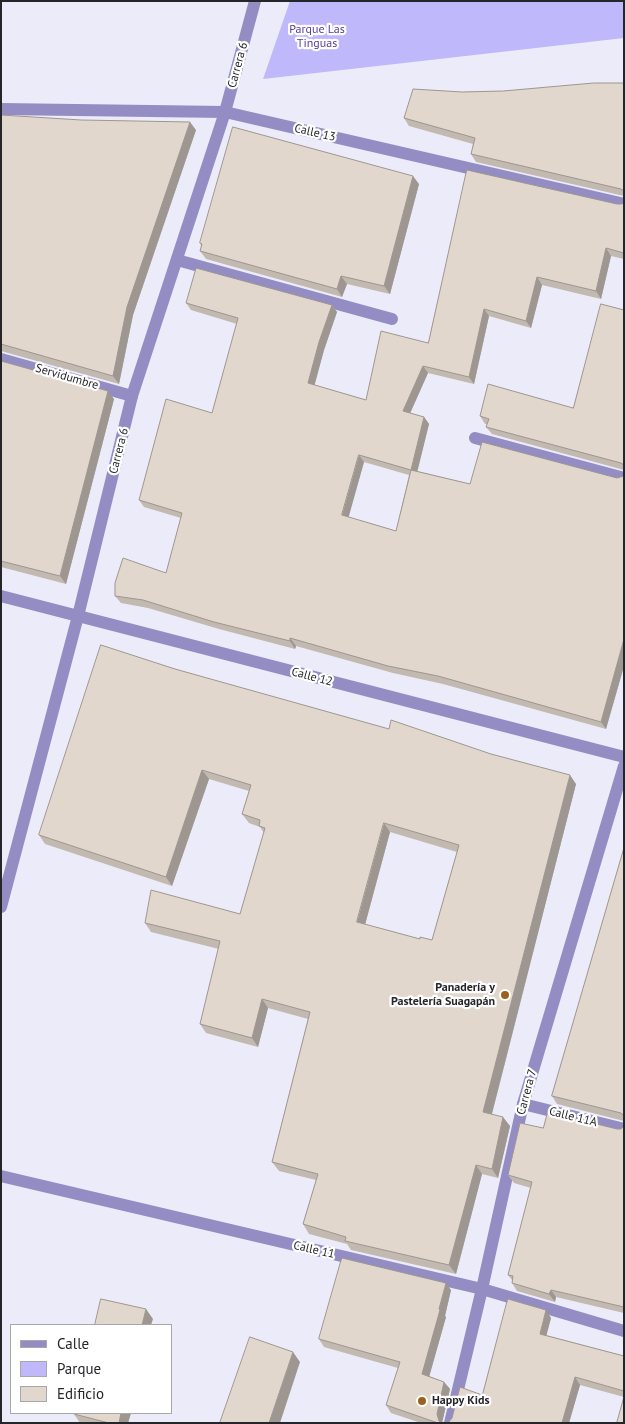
<!DOCTYPE html>
<meta charset="utf-8">
<style>
body{margin:0}
#map{position:relative;width:625px;height:1424px;overflow:hidden;background:#ecebf9;font-family:"PT Sans",sans-serif}
canvas{display:block}
.frame{position:absolute;inset:0;border:2px solid #26252a;pointer-events:none}
.legend{position:absolute;left:10px;top:1324px;width:162px;height:90px;box-sizing:border-box;background:#fff;border:1px solid #a8a8aa;margin:0;padding:6px 9px;list-style:none;font-size:15px;color:#26252a}
.legend li{display:flex;align-items:center;gap:10px;height:25px}
.legend b{width:25px;border:1px solid #a8a8aa}
</style>
<div id="map">
<canvas width="625" height="1424"></canvas>
<div class="frame"></div>
<ul class="legend">
<li><b style="height:6px;background:#938dc4"></b>Calle</li>
<li><b style="height:14px;background:#bfb8fa"></b>Parque</li>
<li><b style="height:14px;background:#e1d7cd"></b>Edificio</li>
</ul>
</div>
<script>
const c = document.querySelector('canvas').getContext('2d');
c.lineJoin = 'round';
function paint(path, color) {
  c.fillStyle = color;
  c.fill(path, 'evenodd');
}
function strokePath(path, color, width, dash) {
  c.strokeStyle = color;
  c.lineWidth = width;
  c.lineCap = dash ? 'butt' : 'round';
  c.setLineDash(dash || []);
  c.stroke(path);
}
function label(font, color, halo, rows, align = 'center') {
  c.font = font + ' "PT Sans",sans-serif';
  c.lineWidth = 4.5;
  c.setLineDash([]);
  c.textBaseline = 'middle';
  c.strokeStyle = halo;
  c.fillStyle = color;
  for (const [text, x, y, turn = 0] of rows) {
    c.save();
    c.translate(x, y);
    c.rotate((+turn || 0) * Math.PI / 180);
    c.textAlign = isNaN(turn) ? turn : align;
    if (halo) c.strokeText(text, 0, 0);
    c.fillText(text, 0, 0);
    c.restore();
  }
}
paint(new Path2D(`
 M 290,1 L 624,1 L 624,38 L 263,79 Z`), '#bfb8fa');
strokePath(new Path2D(`
 M 177,260 L 392,319`), '#938dc4', 12);
strokePath(new Path2D(`
 M 1,109 L 225,112 L 624,204
 M 1,359 L 132,396
 M 475,438 L 624,478
 M 1,596 L 624,757
 M 523,1104 L 624,1129
 M 1,1176 L 482,1289 L 624,1331`), '#938dc4', 12);
strokePath(new Path2D(`
 M 1,907 L 78,616 L 132,396 L 225,112 L 255,1
 M 450,1423 L 482,1289 L 523,1104 L 624,766`), '#938dc4', 12);
paint(new Path2D(`
 M 624,83 L 624,196 L 476,162 L 471,154 L 473,144 L 409,126 L 404,118 L 462,92 L 503,91 Z
 M 1,115 L 196,130 L 133,315 L 119,384 L 1,351 Z
 M 419,184 L 390,294 L 347,284 L 342,297 L 206,259 L 200,251 L 201,246 L 200,243 Z
 M 624,202 L 624,259 L 611,256 L 601,299 L 542,285 L 531,328 L 489,316 L 474,384 L 428,373 L 410,413 L 424,417 L 429,424 L 417,471 L 470,484 L 617,478 L 624,476 L 624,666 L 606,729 L 443,684 L 393,673 L 296,646 L 295,649 L 219,629 L 148,608 L 121,603 L 115,596 L 166,573 L 181,518 L 144,507 L 139,500 L 212,413 L 237,324 L 191,310 L 186,303 L 332,305 L 337,312 L 324,350 L 314,385 L 366,400 L 428,343 L 617,204 L 622,204 ZM 364,462 L 409,475 L 396,531 L 348,517 Z
 M 624,310 L 624,470 L 492,434 L 486,427 L 487,424 L 485,424 L 480,416 L 573,408 Z
 M 1,361 L 114,399 L 66,584 L 1,567 Z
 M 175,669 L 576,784 L 492,1114 L 510,1126 L 498,1178 L 482,1174 L 456,1274 L 351,1250 L 347,1244 L 309,1234 L 303,1224 L 316,1180 L 279,1171 L 272,1162 L 308,1019 L 268,1008 L 258,1047 L 206,1033 L 200,1024 L 219,949 L 151,932 L 145,923 L 240,914 L 264,833 L 260,827 L 249,823 L 242,814 L 249,791 L 209,779 L 172,886 L 45,844 L 39,835 ZM 390,832 L 457,852 L 432,940 L 420,939 L 365,925 Z
 M 624,848 L 624,1121 L 557,1104 L 552,1096 Z
 M 624,1126 L 624,1313 L 556,1297 L 555,1302 L 517,1291 L 512,1283 L 512,1280 L 508,1275 L 531,1188 L 514,1183 L 508,1175 L 543,1128 L 617,1129 L 621,1129 Z
 M 451,1290 L 445,1316 L 446,1317 L 429,1376 L 444,1382 L 450,1389 L 442,1423 L 421,1423 L 391,1413 L 386,1405 L 398,1368 L 324,1347 L 319,1339 Z
 M 551,1318 L 546,1335 L 624,1356 L 624,1423 L 624,1397 L 580,1385 L 569,1423 L 448,1423 L 482,1395 Z
 M 74,1413 L 131,1413 L 128,1423 L 80,1423 L 74,1414 Z`), '#c2b9b0');
paint(new Path2D(`
 M 190,122 L 196,130 L 133,315 L 119,384 L 113,376 L 127,307 Z
 M 413,176 L 419,184 L 390,294 L 384,286 Z
 M 606,248 L 611,256 L 601,299 L 596,291 Z
 M 341,276 L 347,284 L 342,297 L 337,289 Z
 M 537,277 L 542,285 L 531,328 L 526,321 Z
 M 332,305 L 337,312 L 324,350 L 313,391 L 308,383 L 319,342 Z
 M 484,309 L 489,316 L 474,384 L 469,377 Z
 M 423,366 L 428,373 L 408,418 L 403,411 Z
 M 108,391 L 114,399 L 66,584 L 60,576 Z
 M 424,417 L 429,424 L 416,477 L 411,470 Z
 M 359,455 L 364,462 L 347,523 L 342,515 Z
 M 290,638 L 296,646 L 295,649 L 290,641 Z
 M 624,639 L 624,666 L 606,729 L 601,722 Z
 M 202,770 L 209,779 L 172,886 L 166,877 Z
 M 570,775 L 576,784 L 490,1121 L 483,1112 Z
 M 384,823 L 390,832 L 363,932 L 357,922 Z
 M 262,999 L 268,1008 L 258,1047 L 252,1038 Z
 M 503,1117 L 510,1126 L 498,1178 L 492,1169 Z
 M 476,1165 L 482,1174 L 456,1274 L 449,1265 Z
 M 446,1283 L 451,1290 L 445,1316 L 446,1317 L 428,1381 L 422,1374 Z
 M 551,1290 L 556,1297 L 555,1302 L 549,1294 Z
 M 146,1309 L 153,1319 L 151,1325 L 142,1325 Z
 M 546,1310 L 551,1318 L 545,1341 L 540,1334 Z
 M 293,1352 L 300,1362 L 280,1423 L 269,1423 Z
 M 575,1377 L 580,1385 L 569,1423 L 562,1423 Z
 M 444,1382 L 450,1389 L 442,1423 L 439,1421 L 437,1414 Z
 M 121,1413 L 131,1413 L 128,1423 L 119,1423 Z`), '#9e9690');
const building = new Path2D(`
 M 594,83 L 624,83 L 624,191 L 621,189 L 471,154 L 475,138 L 404,118 L 413,89 L 462,92 L 503,91 Z
 M 1,115 L 81,120 L 190,122 L 127,307 L 113,376 L 1,344 Z
 M 233,127 L 413,176 L 384,286 L 341,276 L 337,289 L 200,251 L 202,244 L 200,243 Z
 M 467,170 L 617,204 L 622,204 L 624,202 L 624,253 L 606,248 L 596,291 L 537,277 L 526,321 L 484,309 L 469,377 L 423,366 L 403,411 L 424,417 L 411,470 L 470,484 L 482,442 L 617,478 L 624,476 L 624,639 L 601,722 L 438,676 L 388,666 L 290,638 L 290,641 L 214,622 L 143,600 L 115,596 L 115,583 L 123,558 L 166,573 L 182,513 L 139,500 L 166,399 L 212,413 L 238,318 L 186,303 L 196,268 L 332,305 L 319,342 L 308,383 L 366,400 L 381,331 L 428,343 ZM 359,455 L 411,470 L 396,531 L 342,515 Z
 M 601,304 L 624,310 L 624,465 L 621,463 L 486,427 L 489,419 L 480,416 L 488,384 L 573,408 Z
 M 1,361 L 108,391 L 60,576 L 1,561 Z
 M 101,645 L 175,669 L 389,729 L 391,720 L 491,754 L 570,775 L 483,1112 L 503,1117 L 492,1169 L 476,1165 L 449,1265 L 345,1241 L 346,1237 L 303,1224 L 318,1174 L 272,1162 L 310,1012 L 262,999 L 252,1038 L 200,1024 L 220,941 L 145,923 L 151,890 L 240,914 L 265,828 L 259,826 L 260,820 L 242,814 L 251,785 L 202,770 L 166,877 L 39,835 ZM 384,823 L 459,845 L 432,940 L 420,937 L 420,939 L 357,922 Z
 M 624,848 L 624,1116 L 621,1113 L 552,1096 Z
 M 548,1112 L 617,1129 L 621,1129 L 624,1126 L 624,1307 L 551,1290 L 549,1294 L 512,1283 L 513,1276 L 508,1275 L 532,1182 L 508,1175 L 520,1123 L 543,1128 Z
 M 342,1258 L 446,1283 L 439,1309 L 440,1310 L 422,1374 L 444,1382 L 437,1414 L 439,1421 L 442,1423 L 438,1423 L 386,1405 L 400,1362 L 319,1339 Z
 M 101,1299 L 146,1309 L 142,1325 L 95,1325 Z
 M 508,1299 L 546,1310 L 540,1334 L 624,1356 L 624,1391 L 575,1377 L 562,1423 L 448,1423 L 452,1418 L 460,1387 L 482,1395 Z
 M 250,1337 L 293,1352 L 269,1423 L 220,1423 Z
 M 624,1397 L 624,1423 L 617,1423 Z
 M 74,1413 L 121,1413 L 119,1423 L 109,1423 L 74,1414 Z`);
paint(building, '#e1d7cd');
strokePath(building, '#9e9690', 1);
for (const [x, y, r, color] of [
 [505,995,5,"#9a601e"],
 [422,1401,5,"#9a601e"]
]) {
  const dot = new Path2D();
  dot.arc(x, y, r, 0, 2 * Math.PI);
  c.fillStyle = color;
  c.fill(dot);
  strokePath(dot, '#fff', 2);
}
label('12px', '#543e9e', '#fff', [
 ["Parque Las",317,30],
 ["Tinguas",317,44]
]);
label('12px', '#26252a', '#fff', [
 ["Carrera 6",238,65,-75],
 ["Calle 13",315,133,13],
 ["Servidumbre",67,377,16],
 ["Carrera 6",119,451,-76],
 ["Calle 12",312,677,15],
 ["Carrera 7",527,1092,-75],
 ["Calle 11A",573,1117,14],
 ["Calle 11",314,1250,13]
]);
label('bold 12px', '#26252a', '#fff', [
 ["Panadería y",495,988],
 ["Pastelería Suagapán",495,1002],
 ["Happy Kids",432,1401,"left"]
], 'right');
</script>
